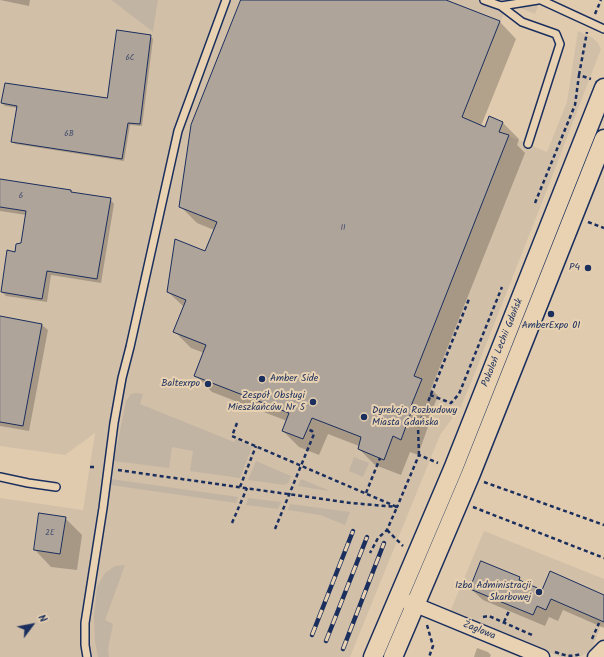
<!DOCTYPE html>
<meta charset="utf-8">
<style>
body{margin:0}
#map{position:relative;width:604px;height:657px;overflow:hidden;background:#e0cbae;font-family:Kalam,sans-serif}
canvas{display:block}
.north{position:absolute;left:12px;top:605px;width:40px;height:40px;-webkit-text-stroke:3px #e8d2b1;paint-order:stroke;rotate:58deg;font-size:11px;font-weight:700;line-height:16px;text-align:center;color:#1b2f5e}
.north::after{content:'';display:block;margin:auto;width:14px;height:18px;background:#1b2f5e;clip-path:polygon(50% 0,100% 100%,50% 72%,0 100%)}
</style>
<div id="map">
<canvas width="604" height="657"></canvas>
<div class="north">N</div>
</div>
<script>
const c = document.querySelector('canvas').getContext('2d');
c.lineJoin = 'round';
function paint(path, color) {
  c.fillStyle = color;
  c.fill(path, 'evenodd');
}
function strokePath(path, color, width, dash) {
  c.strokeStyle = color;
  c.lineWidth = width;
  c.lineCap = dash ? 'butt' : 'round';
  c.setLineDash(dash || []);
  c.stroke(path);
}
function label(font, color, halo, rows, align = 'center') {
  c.font = font + ' Kalam,sans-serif';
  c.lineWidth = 4;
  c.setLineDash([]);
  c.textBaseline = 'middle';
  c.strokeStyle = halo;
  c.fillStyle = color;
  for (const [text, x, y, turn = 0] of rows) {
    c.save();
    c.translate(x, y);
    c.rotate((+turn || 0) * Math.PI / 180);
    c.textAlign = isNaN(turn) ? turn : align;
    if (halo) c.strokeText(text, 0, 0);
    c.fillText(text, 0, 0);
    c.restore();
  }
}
paint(new Path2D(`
 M 0,0 L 111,0 L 153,32 L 158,0 L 540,0 L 535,14 L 508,3 L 462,117 L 485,126 L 489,116 L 503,122 L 500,132 L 547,152 L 567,102 L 578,31 L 593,38 L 598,43 L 601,49 L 541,205 L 470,385 L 461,406 L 440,435 L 350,657 L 0,657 L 0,498 L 83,510 L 95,433 L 65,455 L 0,446 Z
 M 484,531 L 604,579 L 604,624 L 602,623 L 593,646 L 587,653 L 579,657 L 561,657 L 450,612 Z`), '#d1bfa8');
paint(new Path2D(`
 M 111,0 L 158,0 L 153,32 Z
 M 137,393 L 143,394 L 140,404 L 234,442 L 236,439 L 252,447 L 240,478 L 190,471 L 193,451 L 172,447 L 169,468 L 114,461 L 126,401 L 131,394 Z
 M 354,457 L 369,463 L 363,477 L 349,471 Z
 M 256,461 L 291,476 L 288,484 L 286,483 L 285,485 L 248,480 Z
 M 111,479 L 238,497 L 236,503 L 110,485 Z
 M 301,479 L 328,490 L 328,491 L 298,486 Z
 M 248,498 L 281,502 L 278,509 L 246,505 Z
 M 290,504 L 350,512 L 345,525 L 320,515 L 288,510 Z
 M 125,565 L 105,620 L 113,624 L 108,649 L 109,657 L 98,657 L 95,642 L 94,617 L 97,587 L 105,573 L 115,566 Z`), '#c2b4a2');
paint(new Path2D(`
 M 0,0 L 30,0 L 29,6 Z
 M 242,0 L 443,0 L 500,22 L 516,39 L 481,126 L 485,128 L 503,123 L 519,139 L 517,145 L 525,153 L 431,389 L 438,396 L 427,422 L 429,424 L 418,455 L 410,452 L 401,475 L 375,465 L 359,449 L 359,446 L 328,434 L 319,455 L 299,447 L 283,431 L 287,421 L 212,392 L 195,375 L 204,353 L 191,348 L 174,331 L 184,307 L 168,292 L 205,253 L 214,230 L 197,223 L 180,206 Z
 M 150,36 L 153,39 L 142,126 L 130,125 L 124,161 L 15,144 L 13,142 L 18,108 L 5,106 L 2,103 L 108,99 Z
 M 0,180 L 71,191 L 73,193 L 110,199 L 114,204 L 101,283 L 51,275 L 47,302 L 6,296 L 2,292 L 15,253 L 22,244 L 26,215 L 0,211 Z
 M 0,317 L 42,325 L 48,330 L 29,431 L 0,426 Z
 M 65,518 L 82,535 L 77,570 L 51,567 L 35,550 Z
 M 519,578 L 526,584 L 542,592 L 604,596 L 604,628 L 563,610 L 558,621 L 549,617 L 545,626 L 483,600 L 471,589 Z
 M 477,648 L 488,652 L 491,655 L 490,657 L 474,657 Z`), '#0003');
const building = new Path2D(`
 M 241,0 L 446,0 L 500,21 L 462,117 L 485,127 L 489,116 L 503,122 L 499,132 L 509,135 L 414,376 L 422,379 L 411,406 L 413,407 L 401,440 L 393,436 L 384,460 L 358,449 L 361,437 L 312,418 L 303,439 L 282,431 L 289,413 L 194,376 L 206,345 L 173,332 L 186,300 L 167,292 L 175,239 L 205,251 L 217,222 L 179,207 L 191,125 Z
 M 117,30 L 151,35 L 140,124 L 128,123 L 122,159 L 11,142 L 17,106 L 1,103 L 5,83 L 107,98 Z
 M 0,179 L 71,190 L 71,192 L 111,198 L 97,279 L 47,271 L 42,299 L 1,292 L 7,250 L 15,252 L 16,244 L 21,243 L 26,211 L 0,207 Z
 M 0,316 L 42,324 L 23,426 L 0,422 Z
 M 39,513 L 66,517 L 60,554 L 34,550 Z
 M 481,561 L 520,577 L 519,580 L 542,590 L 550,571 L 604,595 L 604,622 L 551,599 L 546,610 L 537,606 L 533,615 L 470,589 Z`);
paint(building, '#afa499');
strokePath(building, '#1b2f5e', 1);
const service = new Path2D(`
 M 484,0 L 501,6 L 538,0
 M 541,0 L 604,29
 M 501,6 L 522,22 L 556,34 L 560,44 L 528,144
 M 0,477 L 28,483 L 56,487
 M 87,657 L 85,645 L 85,623 L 103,508 L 114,423 L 122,378 L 130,347 L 178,131 L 226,0`);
const minor = new Path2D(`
 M 406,601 L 542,657
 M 595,657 L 604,648`);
const tertiary = new Path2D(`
 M 373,657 L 453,469 L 604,88
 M 393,657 L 470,476 L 604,139`);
strokePath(service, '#1b2f5e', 10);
strokePath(minor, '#1b2f5e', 17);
strokePath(tertiary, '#1b2f5e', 21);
strokePath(new Path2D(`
 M 595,14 L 601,0
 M 579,75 L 587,32
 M 535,203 L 575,105 L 579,75 L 591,79
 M 588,222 L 604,228
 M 430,395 L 451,403 L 459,394 L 502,287
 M 237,423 L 232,436 L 397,507 L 387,530 L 378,538 L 370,553
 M 419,455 L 418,427 L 469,299
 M 90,467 L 97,467
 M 118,470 L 351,503 L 397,507 L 419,455 L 438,463
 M 484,482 L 604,525
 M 240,487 L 256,446
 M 366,493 L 380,458
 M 473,507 L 604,558
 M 232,523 L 247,488
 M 275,529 L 314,434 L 312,431 L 307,429
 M 387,530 L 403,546
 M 483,617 L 489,616 L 532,635 L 533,637
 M 504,622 L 509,611
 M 427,625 L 433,646 L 429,657
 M 592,639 L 599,623
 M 555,652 C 566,656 570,657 581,654`), '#1b2f5e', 2.5, [4, 3]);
strokePath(service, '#e8d2b1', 7);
strokePath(minor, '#e8d2b1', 14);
strokePath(tertiary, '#e8d2b1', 18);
const rail = new Path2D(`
 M 312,635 L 353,531
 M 326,641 L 367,537
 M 343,649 L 384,543`);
strokePath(rail, '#1b2f5e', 4.5);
strokePath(rail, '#e8d2b1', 3, [9]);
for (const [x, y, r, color] of [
 [588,268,4,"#1b2f5e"],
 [551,314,4,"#1b2f5e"],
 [262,379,4,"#1b2f5e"],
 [208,384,4,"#1b2f5e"],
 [313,402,4,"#1b2f5e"],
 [364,417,4,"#1b2f5e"],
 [539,592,4,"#1b2f5e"]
]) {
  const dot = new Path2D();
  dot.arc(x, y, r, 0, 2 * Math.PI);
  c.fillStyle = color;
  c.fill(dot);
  strokePath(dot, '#e8d2b1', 1.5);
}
label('8px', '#404c6d', null, [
 ["6C",130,59],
 ["6B",69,135],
 ["6",21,197],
 ["11",343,229],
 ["2E",50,534]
]);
label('10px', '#1b2f5e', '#e8d2b1', [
 ["P4",580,268],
 ["AmberExpo 01",551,326,"center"],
 ["Amber Side",270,379,"left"],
 ["Baltexrpo",200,384],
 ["Zespół Obsługi",305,396],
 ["Mieszkańców Nr 5",305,408],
 ["Dyrekcja Rozbudowy",372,411,"left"],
 ["Miasta Gdańska",372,423,"left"],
 ["Izba Administracji",531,586],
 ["Skarbowej",531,598]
], 'right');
label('10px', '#1b2f5e', '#e8d2b1', [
 ["Pokoleń Lechii Gdańsk",503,343,-68],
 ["Żaglowa",479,631,22]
]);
</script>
